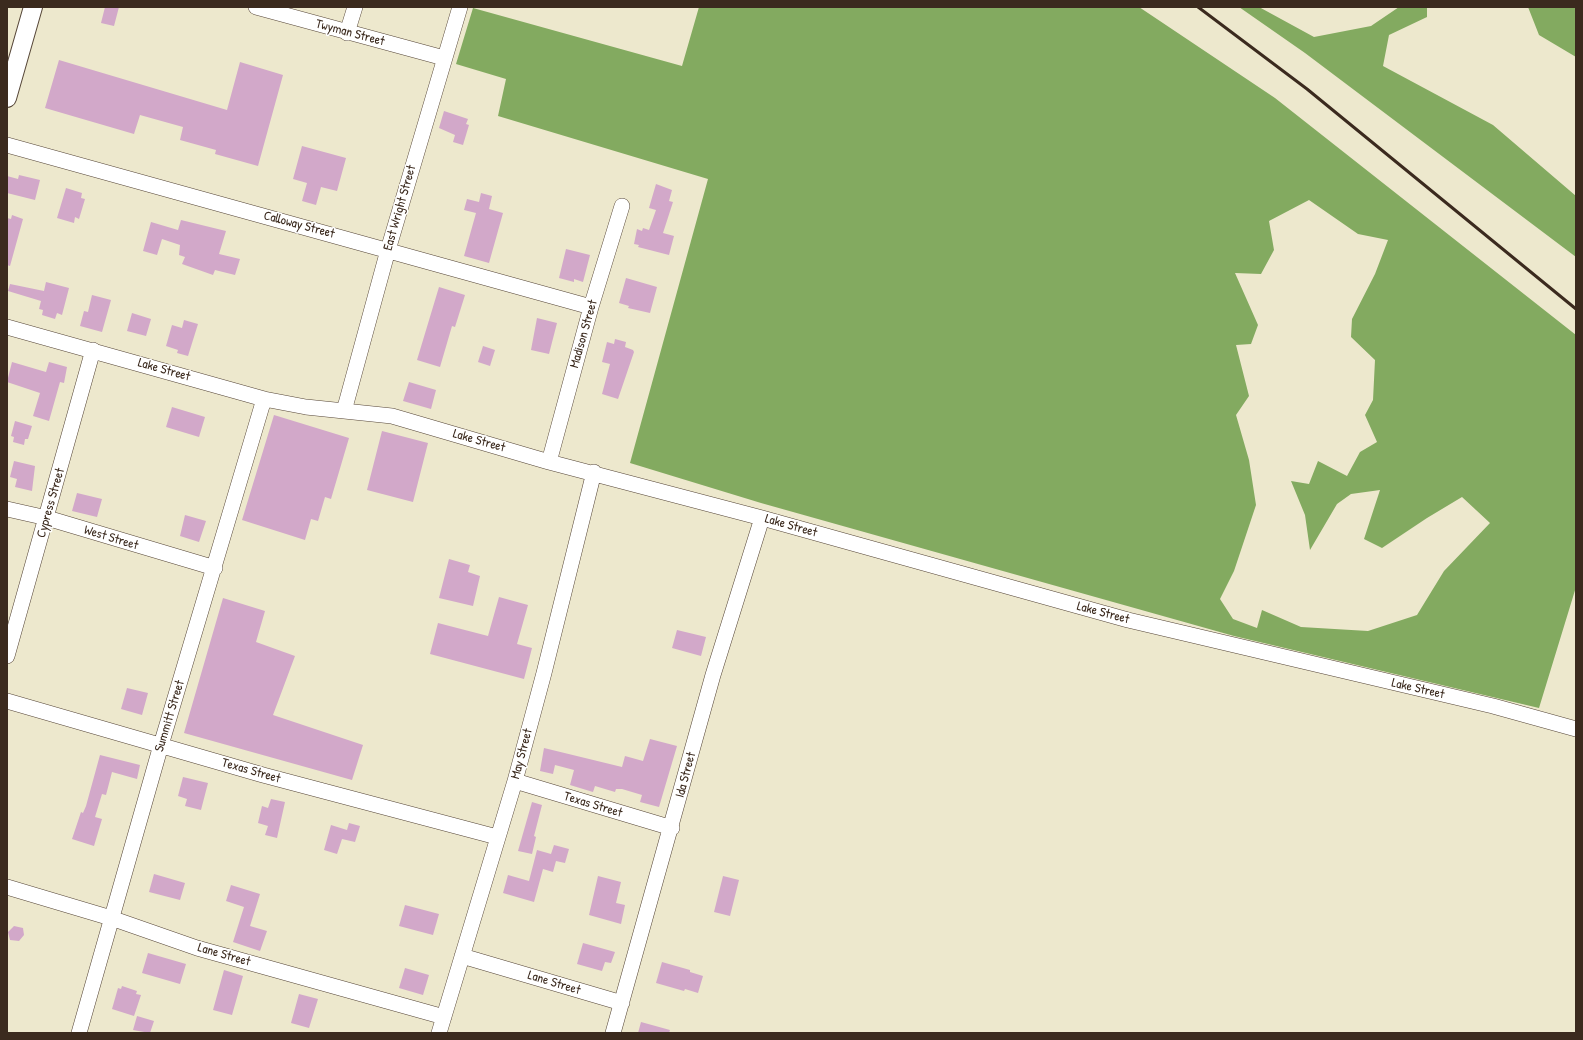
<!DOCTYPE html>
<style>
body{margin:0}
#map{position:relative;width:1583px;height:1040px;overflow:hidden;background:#ede8cd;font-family:"Patrick Hand",sans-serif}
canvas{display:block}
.frame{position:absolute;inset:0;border:8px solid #3b2a1e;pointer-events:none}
</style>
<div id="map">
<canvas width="1583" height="1040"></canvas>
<div class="frame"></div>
</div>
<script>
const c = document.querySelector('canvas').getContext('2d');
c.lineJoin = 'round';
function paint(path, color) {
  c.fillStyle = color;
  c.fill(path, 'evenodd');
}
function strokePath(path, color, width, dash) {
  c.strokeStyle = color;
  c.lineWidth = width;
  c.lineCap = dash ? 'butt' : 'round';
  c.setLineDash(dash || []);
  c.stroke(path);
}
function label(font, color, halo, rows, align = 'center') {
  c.font = font + ' "Patrick Hand",sans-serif';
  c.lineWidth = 3;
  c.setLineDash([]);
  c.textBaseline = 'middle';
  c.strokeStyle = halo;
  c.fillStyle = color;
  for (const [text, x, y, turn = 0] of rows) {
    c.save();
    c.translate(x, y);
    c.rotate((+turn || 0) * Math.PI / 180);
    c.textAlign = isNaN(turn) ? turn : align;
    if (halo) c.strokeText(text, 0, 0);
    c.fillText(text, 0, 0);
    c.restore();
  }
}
paint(new Path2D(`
 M 699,7 L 1139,7 L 1275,98 L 1576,335 L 1576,587 L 1539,708 L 1234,636 L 761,503 L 630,463 L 708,179 L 498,116 L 506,79 L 456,64 L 473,8 L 682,66 ZM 1309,200 L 1358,234 L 1388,240 L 1375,274 L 1352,319 L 1351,337 L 1375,360 L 1373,400 L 1365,415 L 1377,442 L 1360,452 L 1347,476 L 1318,461 L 1309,484 L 1291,481 L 1305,515 L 1310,550 L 1337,504 L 1351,494 L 1380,490 L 1364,539 L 1382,548 L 1427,518 L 1462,497 L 1490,523 L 1444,571 L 1417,615 L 1368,631 L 1301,627 L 1262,610 L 1257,628 L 1233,619 L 1220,599 L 1234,571 L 1256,505 L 1249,460 L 1236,415 L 1249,396 L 1236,345 L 1251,344 L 1258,325 L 1235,273 L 1261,274 L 1274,250 L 1269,221 Z
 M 1239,7 L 1259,7 L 1314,37 L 1371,26 L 1399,7 L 1427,7 L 1427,17 L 1389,35 L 1383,66 L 1493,125 L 1576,196 L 1576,257 L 1305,53 Z
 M 1528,7 L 1576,7 L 1576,57 L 1539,35 Z`), '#83aa60');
paint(new Path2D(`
 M 105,7 L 119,7 L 114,26 L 101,23 Z
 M 59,60 L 227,110 L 240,62 L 283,75 L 258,166 L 215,154 L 216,150 L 180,140 L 183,127 L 140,115 L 134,134 L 45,108 Z
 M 444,111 L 468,119 L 466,124 L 469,125 L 463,145 L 453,142 L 455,135 L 439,128 Z
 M 302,146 L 346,158 L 337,191 L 321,187 L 316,205 L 302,201 L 307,183 L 293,179 Z
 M 19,175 L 40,180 L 35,200 L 7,193 L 7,176 L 18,179 Z
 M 656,184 L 672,190 L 669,201 L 673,202 L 663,233 L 674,236 L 669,255 L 638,247 L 639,245 L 634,244 L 637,229 L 642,231 L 643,228 L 649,230 L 656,210 L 649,208 Z
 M 66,188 L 82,193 L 81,198 L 85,199 L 79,219 L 75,217 L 74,223 L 57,218 Z
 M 481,193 L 492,196 L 489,209 L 503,213 L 489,263 L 464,256 L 476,213 L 464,210 L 467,199 L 479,202 Z
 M 12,215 L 23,219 L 10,266 L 7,265 L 7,218 L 11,219 Z
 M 181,220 L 226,231 L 219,254 L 240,259 L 235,275 L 215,270 L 213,275 L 182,264 L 185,257 L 179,255 L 180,245 L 162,239 L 157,255 L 143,251 L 151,222 L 178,230 Z
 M 566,249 L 590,255 L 583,282 L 574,279 L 574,282 L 559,278 Z
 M 626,278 L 657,287 L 650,313 L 628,308 L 629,306 L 619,303 Z
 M 46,282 L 69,288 L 62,315 L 57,313 L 55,319 L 42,315 L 43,310 L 39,309 L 41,301 L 8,291 L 10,284 L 44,291 Z
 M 439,287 L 465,295 L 455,327 L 452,326 L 440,367 L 417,360 Z
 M 92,295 L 111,300 L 102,332 L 80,326 L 84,311 L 88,312 Z
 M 132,313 L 151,319 L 146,336 L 127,331 Z
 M 537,318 L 557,323 L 549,354 L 531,350 Z
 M 184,320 L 198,324 L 188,356 L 177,353 L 178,350 L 166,346 L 172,325 L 182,328 Z
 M 615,339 L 626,342 L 625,347 L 633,350 L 634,352 L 618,399 L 602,394 L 610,364 L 602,362 L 607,342 L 614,344 Z
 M 483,346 L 495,350 L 490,366 L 478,362 Z
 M 12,362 L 46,372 L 49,362 L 67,367 L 64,383 L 60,382 L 49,421 L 33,416 L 40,393 L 7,382 Z
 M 409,382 L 436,390 L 431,409 L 403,401 Z
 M 172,407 L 205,417 L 199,437 L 166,427 Z
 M 274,415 L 349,438 L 331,499 L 325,497 L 318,521 L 311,519 L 305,540 L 242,520 Z
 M 15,421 L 32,426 L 28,439 L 25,439 L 24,445 L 13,442 L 14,437 L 11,436 Z
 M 382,431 L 428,443 L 413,502 L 367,490 Z
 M 14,461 L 35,466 L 32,491 L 15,487 L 17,479 L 10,477 Z
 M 77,493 L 102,499 L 97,517 L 72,511 Z
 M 185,515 L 206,521 L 199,542 L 180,536 Z
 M 449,559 L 470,565 L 468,572 L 480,576 L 473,606 L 439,598 Z
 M 499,597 L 528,605 L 517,644 L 532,648 L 524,679 L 430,654 L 438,623 L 488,636 Z
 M 223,598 L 265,611 L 256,642 L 295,656 L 273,715 L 363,745 L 352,780 L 184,733 Z
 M 677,630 L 706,637 L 701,656 L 672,648 Z
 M 127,688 L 148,693 L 142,715 L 121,709 Z
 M 650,739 L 677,746 L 659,807 L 640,802 L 642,795 L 622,789 L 616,789 L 615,792 L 595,786 L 593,792 L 570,785 L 574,770 L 555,765 L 553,774 L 540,771 L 544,748 L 622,767 L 625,756 L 643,761 Z
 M 100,755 L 140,765 L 137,779 L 112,772 L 106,795 L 102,794 L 95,817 L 102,819 L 94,846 L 72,839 L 81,812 L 83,813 L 86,806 Z
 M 183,777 L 208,783 L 201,810 L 185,806 L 187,799 L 178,796 Z
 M 271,799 L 285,802 L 277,838 L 265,835 L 268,826 L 258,823 L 262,806 L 268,808 Z
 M 532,802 L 542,805 L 534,836 L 536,837 L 532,854 L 518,851 Z
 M 349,823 L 360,826 L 355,842 L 342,839 L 337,854 L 324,850 L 331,825 L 347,830 Z
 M 554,845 L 569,849 L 565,863 L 556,861 L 553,872 L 543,869 L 534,902 L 503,893 L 508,875 L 529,881 L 537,850 L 551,854 Z
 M 154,874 L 185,883 L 180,900 L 149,892 Z
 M 598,876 L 621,882 L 616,903 L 625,905 L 621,924 L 589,915 Z
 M 723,876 L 739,880 L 730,916 L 714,912 Z
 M 231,885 L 260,894 L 250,926 L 267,931 L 260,951 L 233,942 L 244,907 L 226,901 Z
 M 405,905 L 439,914 L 433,935 L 399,926 Z
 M 14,926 L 23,928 L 24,935 L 19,941 L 10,940 L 8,932 Z
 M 583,943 L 615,952 L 611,963 L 605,962 L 602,971 L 577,964 Z
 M 148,953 L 186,964 L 180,984 L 142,973 Z
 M 662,962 L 690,970 L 690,972 L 703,976 L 698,993 L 685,989 L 684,991 L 656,983 Z
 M 405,968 L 429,975 L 423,995 L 399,988 Z
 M 224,970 L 243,976 L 232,1015 L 213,1010 Z
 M 122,986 L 137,991 L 136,994 L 141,995 L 134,1016 L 112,1009 L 118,988 L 121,989 Z
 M 299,994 L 318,999 L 309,1028 L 291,1023 Z
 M 137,1016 L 154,1021 L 150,1033 L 133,1030 Z
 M 641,1022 L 670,1030 L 669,1033 L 638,1033 Z`), '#d2a8c9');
const minor = new Path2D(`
 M 256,7 L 444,58
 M 347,33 L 355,7
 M 7,145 L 591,307
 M 7,327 L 264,399 L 306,407 L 392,416 L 549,462 L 762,518 L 1128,620 L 1493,706 L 1576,729
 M 344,411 L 388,250 L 460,7
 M 549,462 L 591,307 L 622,206
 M 7,509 L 47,518 L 215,568
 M 7,656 L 93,350
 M 7,701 L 263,775 L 497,837
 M 515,781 L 672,828
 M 7,887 L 111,918 L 197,948 L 444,1017
 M 462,956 L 622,1003
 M 79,1033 L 161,745 L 264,399
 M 439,1033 L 515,781 L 544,673 L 594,472
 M 613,1033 L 713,675 L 762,518`);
const tertiary = new Path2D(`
 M 7,98 L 33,7`);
strokePath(minor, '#564638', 16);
strokePath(tertiary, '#564638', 20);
strokePath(minor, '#fff', 15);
strokePath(tertiary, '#fff', 18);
strokePath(new Path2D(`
 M 1198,7 L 1307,89 L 1576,309`), '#3b2a1e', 3);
label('13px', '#3b2a1e', '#fff', [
 ["Twyman Street",350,33,15],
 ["East Wright Street",400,208,-74],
 ["Calloway Street",299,225,15],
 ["Madison Street",584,334,-74],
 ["Lake Street",164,370,16],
 ["Lake Street",479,441,16],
 ["Cypress Street",51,503,-74],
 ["Lake Street",791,526,16],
 ["West Street",111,538,17],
 ["Lake Street",1103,613,15],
 ["Lake Street",1418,689,13],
 ["Summitt Street",170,716,-73],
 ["May Street",522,754,-75],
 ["Texas Street",251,771,16],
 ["Ida Street",686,775,-75],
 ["Texas Street",593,805,17],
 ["Lane Street",224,955,16],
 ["Lane Street",554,983,17]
]);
</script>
